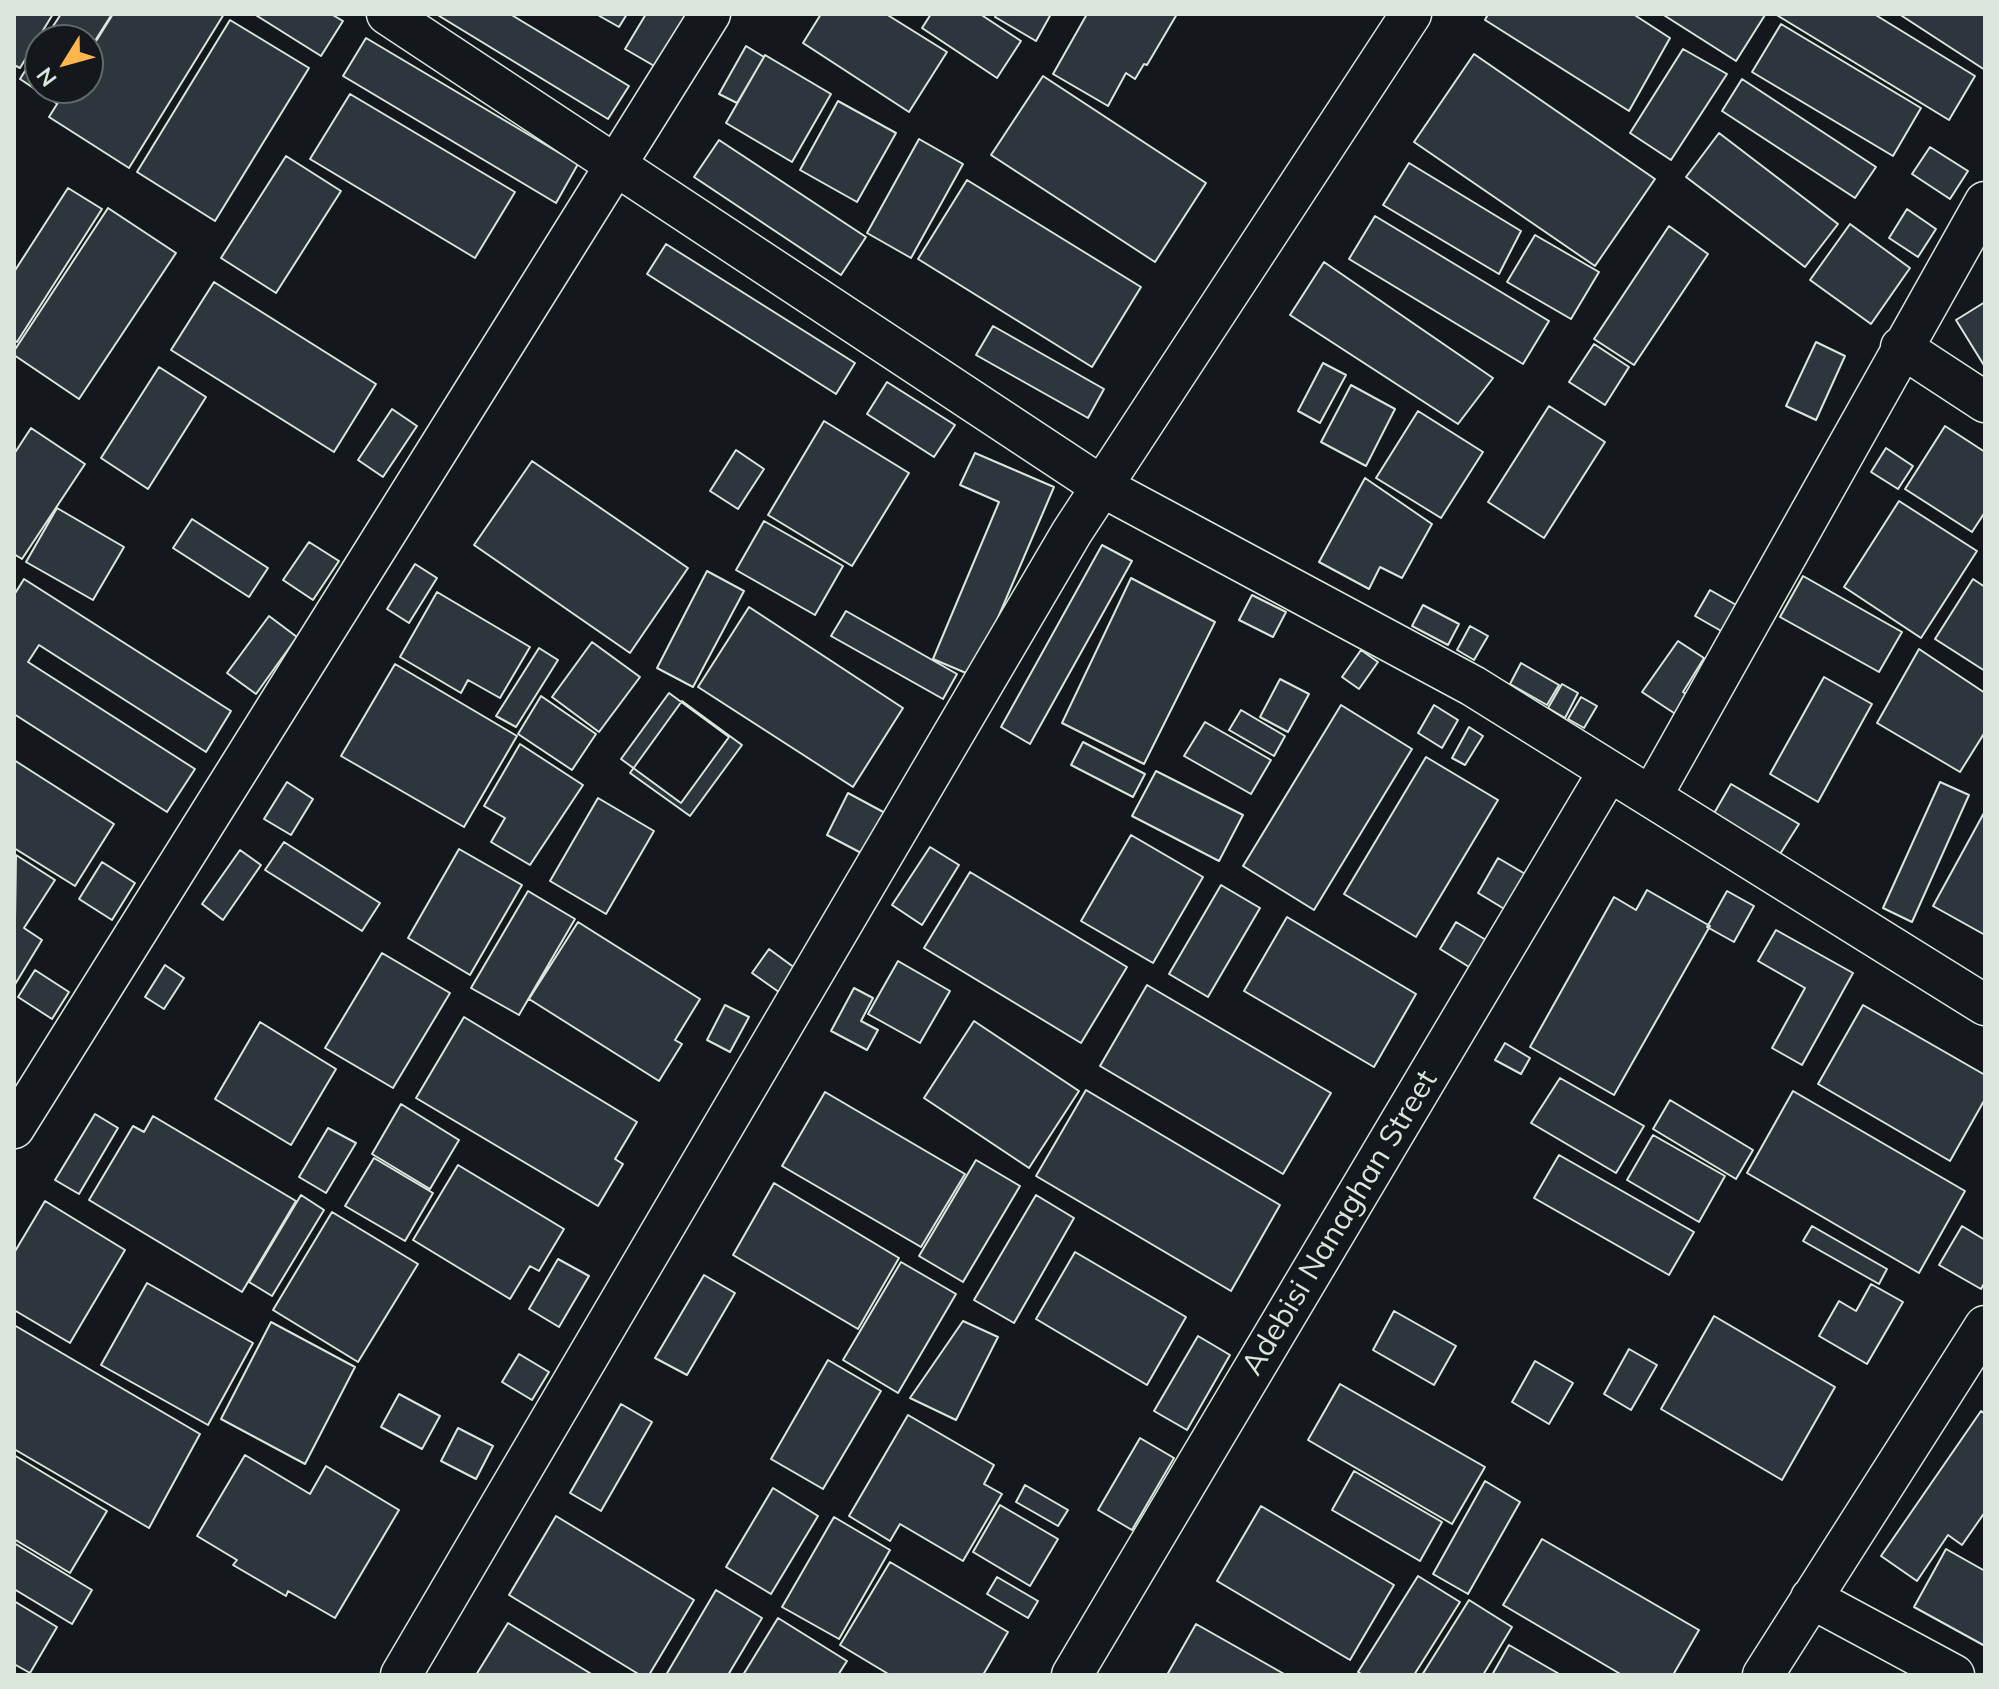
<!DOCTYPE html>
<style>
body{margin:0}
#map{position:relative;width:1999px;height:1689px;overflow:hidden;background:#14181c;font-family:Mulish,sans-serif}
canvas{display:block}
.frame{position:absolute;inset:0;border:16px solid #d8e6dc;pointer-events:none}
.north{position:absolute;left:24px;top:24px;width:80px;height:80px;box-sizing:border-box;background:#14181c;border:2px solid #626a69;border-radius:50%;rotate:233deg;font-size:22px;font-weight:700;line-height:32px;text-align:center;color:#d8e6dc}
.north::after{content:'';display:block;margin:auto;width:28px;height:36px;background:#ffb74d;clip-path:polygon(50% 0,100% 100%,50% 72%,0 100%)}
</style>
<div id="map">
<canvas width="1999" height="1689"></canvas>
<div class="frame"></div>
<div class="north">N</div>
</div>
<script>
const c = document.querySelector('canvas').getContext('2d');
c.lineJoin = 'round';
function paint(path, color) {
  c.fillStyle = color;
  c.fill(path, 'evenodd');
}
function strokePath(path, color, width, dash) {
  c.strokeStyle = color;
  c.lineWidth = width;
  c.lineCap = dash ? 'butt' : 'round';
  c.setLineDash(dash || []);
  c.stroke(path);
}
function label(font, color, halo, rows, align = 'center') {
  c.font = font + ' Mulish,sans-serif';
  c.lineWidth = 6;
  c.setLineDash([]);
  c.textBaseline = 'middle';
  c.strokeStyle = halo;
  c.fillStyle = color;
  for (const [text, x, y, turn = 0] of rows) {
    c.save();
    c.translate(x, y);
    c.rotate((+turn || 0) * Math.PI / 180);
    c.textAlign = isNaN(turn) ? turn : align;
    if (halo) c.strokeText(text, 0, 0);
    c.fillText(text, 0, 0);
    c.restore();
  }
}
const building = new Path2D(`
 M 14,14 L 53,14 L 20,68 L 14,65 Z
 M 61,14 L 112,14 L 88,52 L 88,40 L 44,40 Z
 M 113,14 L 224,14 L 129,168 L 49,117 L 67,88 L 88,88 L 88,54 Z
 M 254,14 L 331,14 L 343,21 L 321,56 Z
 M 436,14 L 510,14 L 629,86 L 608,119 Z
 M 596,14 L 627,14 L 619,27 Z
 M 646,14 L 687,14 L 656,67 L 625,49 Z
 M 821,14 L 886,14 L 947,52 L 909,112 L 803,43 Z
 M 931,14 L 980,14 L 1021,41 L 997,78 L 922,28 Z
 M 996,14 L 1051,14 L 1036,41 L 995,17 Z
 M 1087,14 L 1177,14 L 1147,65 L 1144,64 L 1135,79 L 1126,73 L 1108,106 L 1053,74 Z
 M 1488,14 L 1633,14 L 1670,38 L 1629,111 L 1485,20 Z
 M 1662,14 L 1764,14 L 1765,15 L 1736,61 Z
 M 1775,14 L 1874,14 L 1975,76 L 1949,120 Z
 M 1899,14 L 1985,14 L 1985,70 Z
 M 230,20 L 309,68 L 215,221 L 137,172 Z
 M 1781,24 L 1921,108 L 1893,156 L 1752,72 Z
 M 366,38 L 578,164 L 556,203 L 343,76 Z
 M 746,46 L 764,57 L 737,103 L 719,94 Z
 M 40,47 L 40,88 L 65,88 L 56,103 L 20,79 Z
 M 1683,49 L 1727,74 L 1671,160 L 1630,133 Z
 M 1474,54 L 1655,179 L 1595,266 L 1414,142 Z
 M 765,55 L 831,94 L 792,162 L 726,123 Z
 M 1043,76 L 1206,183 L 1155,262 L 991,155 Z
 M 1742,79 L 1876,167 L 1855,198 L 1722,111 Z
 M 350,94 L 515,192 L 475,258 L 310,159 Z
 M 838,101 L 896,133 L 857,202 L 800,170 Z
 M 1719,133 L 1838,224 L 1805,267 L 1686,177 Z
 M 919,139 L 963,164 L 911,258 L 867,233 Z
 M 719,140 L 866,237 L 841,275 L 694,177 Z
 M 1930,147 L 1968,171 L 1950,199 L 1912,174 Z
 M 286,156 L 341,191 L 276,293 L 221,258 Z
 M 1409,163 L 1521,231 L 1499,274 L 1383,205 Z
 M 967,180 L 1141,287 L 1092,367 L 918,259 Z
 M 68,188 L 102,209 L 17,342 L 14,340 L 14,272 Z
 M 108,208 L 176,253 L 79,399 L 14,355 L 14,351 Z
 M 1907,209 L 1936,229 L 1918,257 L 1889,238 Z
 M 1375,216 L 1549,321 L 1523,364 L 1349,259 Z
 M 1850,224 L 1910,268 L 1871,324 L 1810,280 Z
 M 1669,226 L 1708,254 L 1634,365 L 1594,339 Z
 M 1535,235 L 1599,272 L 1571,319 L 1507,282 Z
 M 666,244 L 855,363 L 836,394 L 647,274 Z
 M 1324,262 L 1493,378 L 1458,424 L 1290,315 Z
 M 214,282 L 376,384 L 334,452 L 171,350 Z
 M 1985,302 L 1985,367 L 1956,320 Z
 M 993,326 L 1104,389 L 1088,418 L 976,355 Z
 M 1816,342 L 1845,356 L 1816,420 L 1786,406 Z
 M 1594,344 L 1629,367 L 1605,405 L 1569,382 Z
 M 1323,363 L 1346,375 L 1320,423 L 1298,411 Z
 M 159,367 L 206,397 L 148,489 L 101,458 Z
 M 887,382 L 955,425 L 934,457 L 867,414 Z
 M 1351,385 L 1395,409 L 1366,466 L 1321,442 Z
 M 1549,406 L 1605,442 L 1544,538 L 1488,502 Z
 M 392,409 L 417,426 L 383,477 L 358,460 Z
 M 1418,411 L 1483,452 L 1441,518 L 1376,478 Z
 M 824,421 L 909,473 L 852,566 L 768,515 Z
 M 1945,426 L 1985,452 L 1985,512 L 1972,532 L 1905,489 Z
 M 31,428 L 85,464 L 22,559 L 14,554 L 14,454 Z
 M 1886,448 L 1913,466 L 1898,489 L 1871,472 Z
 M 736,450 L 764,469 L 738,509 L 710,491 Z
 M 975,453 L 1054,487 L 973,676 L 933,659 L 999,502 L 960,485 Z
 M 532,461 L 688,568 L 630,653 L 474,545 Z
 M 1365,478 L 1432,524 L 1402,578 L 1380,567 L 1369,589 L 1319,562 Z
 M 1899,501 L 1977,551 L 1921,638 L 1844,587 Z
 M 57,508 L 124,547 L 93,600 L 26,562 Z
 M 192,519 L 268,568 L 249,597 L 173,548 Z
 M 764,521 L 843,566 L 815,615 L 736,570 Z
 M 309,542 L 339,561 L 313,600 L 283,580 Z
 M 1102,545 L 1132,561 L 1030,744 L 1001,727 Z
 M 415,564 L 437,578 L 409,623 L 387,609 Z
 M 707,571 L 744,591 L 693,687 L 657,668 Z
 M 1803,576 L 1902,632 L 1879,672 L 1780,617 Z
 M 1131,578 L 1215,622 L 1144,764 L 1062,723 Z
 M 24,579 L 231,711 L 206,752 L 39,645 L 28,662 L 195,769 L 167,812 L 14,714 L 14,595 Z
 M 1973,579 L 1985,587 L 1985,671 L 1935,639 Z
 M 1710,590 L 1738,606 L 1723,632 L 1695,616 Z
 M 437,592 L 530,647 L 500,698 L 468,680 L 461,693 L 400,657 Z
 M 1252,595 L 1286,612 L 1273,637 L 1239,620 Z
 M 1423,605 L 1459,624 L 1448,645 L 1412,626 Z
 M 749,607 L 903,708 L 853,787 L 698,687 Z
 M 846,611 L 957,674 L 943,699 L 831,636 Z
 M 269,616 L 297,637 L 256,694 L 227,673 Z
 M 1470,626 L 1488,636 L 1474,660 L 1457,650 Z
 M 1678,641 L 1704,658 L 1683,692 L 1692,698 L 1680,717 L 1642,692 Z
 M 592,642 L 640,677 L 599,732 L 552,697 Z
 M 539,648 L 558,660 L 516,727 L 496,716 Z
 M 1919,649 L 1985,693 L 1985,732 L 1960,772 L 1877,723 Z
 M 1361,650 L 1378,662 L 1359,689 L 1342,677 Z
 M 1521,663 L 1559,685 L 1547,705 L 1510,684 Z
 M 395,664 L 517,736 L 464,827 L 341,756 Z
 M 1824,677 L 1872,704 L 1818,802 L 1770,774 Z
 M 1280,679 L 1309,694 L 1288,732 L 1260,717 Z
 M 1562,684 L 1578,693 L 1565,718 L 1548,708 Z
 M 669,693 L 729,737 L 681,803 L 621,759 Z
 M 541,696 L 596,734 L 572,770 L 518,734 Z
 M 1581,697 L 1597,706 L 1584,728 L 1568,719 Z
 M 682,701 L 742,745 L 690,816 L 630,773 Z
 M 1341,705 L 1412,749 L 1314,910 L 1243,866 Z
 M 1434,705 L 1458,720 L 1442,748 L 1418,733 Z
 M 1241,710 L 1285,736 L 1274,756 L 1229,730 Z
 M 1205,722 L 1271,760 L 1251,794 L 1184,756 Z
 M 1469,727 L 1483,736 L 1465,765 L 1452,758 Z
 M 1083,742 L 1145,774 L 1133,797 L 1071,765 Z
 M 520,744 L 583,785 L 530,865 L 491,842 L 505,818 L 484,806 Z
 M 1426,757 L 1498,800 L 1416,937 L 1344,894 Z
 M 14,760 L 114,824 L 75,886 L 14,848 Z
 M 1156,771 L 1243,815 L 1219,861 L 1132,816 Z
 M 287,782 L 313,799 L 291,835 L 264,819 Z
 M 1940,782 L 1969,795 L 1912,922 L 1883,908 Z
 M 1731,784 L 1799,824 L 1780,854 L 1713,815 Z
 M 848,793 L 887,814 L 865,855 L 827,835 Z
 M 598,798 L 654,831 L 606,914 L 550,881 Z
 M 1985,811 L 1985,935 L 1933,906 Z
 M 1131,835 L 1203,877 L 1153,963 L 1081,921 Z
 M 284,842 L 380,903 L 362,931 L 265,870 Z
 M 930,847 L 959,865 L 922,925 L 892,905 Z
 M 459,849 L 522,885 L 470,975 L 408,938 Z
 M 240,850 L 261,865 L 223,920 L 202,904 Z
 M 16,855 L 55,880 L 24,928 L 42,940 L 14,986 Z
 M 1498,858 L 1532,878 L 1511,913 L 1478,893 Z
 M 102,862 L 135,883 L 112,920 L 79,899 Z
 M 970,872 L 1127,967 L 1081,1043 L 924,948 Z
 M 1221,885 L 1260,908 L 1208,997 L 1169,974 Z
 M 1647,890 L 1710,926 L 1614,1095 L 1530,1047 L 1614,897 L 1636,910 Z
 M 528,891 L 575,919 L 519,1015 L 471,988 Z
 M 1727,891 L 1754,906 L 1734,942 L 1707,927 Z
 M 1287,917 L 1416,994 L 1374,1067 L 1244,991 Z
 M 578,922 L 700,999 L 675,1040 L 682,1044 L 659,1081 L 529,999 Z
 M 1456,922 L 1491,943 L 1474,970 L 1440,949 Z
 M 1776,930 L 1853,973 L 1802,1065 L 1772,1048 L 1805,988 L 1758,961 Z
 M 769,949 L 810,979 L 793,1002 L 752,973 Z
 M 382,953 L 450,993 L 393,1088 L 325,1048 Z
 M 898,961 L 950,991 L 920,1043 L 868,1014 Z
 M 165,965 L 184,978 L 164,1009 L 145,997 Z
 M 35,970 L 69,992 L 52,1019 L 18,997 Z
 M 1147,985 L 1331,1093 L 1283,1174 L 1100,1066 Z
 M 854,988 L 873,998 L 861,1021 L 878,1030 L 867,1050 L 831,1031 Z
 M 725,1005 L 749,1017 L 730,1052 L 707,1040 Z
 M 1863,1005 L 1985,1075 L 1985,1099 L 1950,1161 L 1818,1084 Z
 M 464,1017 L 637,1122 L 615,1159 L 623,1164 L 598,1206 L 416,1098 Z
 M 974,1021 L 1079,1091 L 1029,1168 L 924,1098 Z
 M 260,1022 L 336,1069 L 291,1145 L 215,1099 Z
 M 1505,1043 L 1530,1058 L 1521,1074 L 1495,1060 Z
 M 1560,1078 L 1644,1126 L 1616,1173 L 1531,1123 Z
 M 1086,1090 L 1280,1205 L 1231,1291 L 1036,1176 Z
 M 1793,1091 L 1965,1191 L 1919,1273 L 1747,1173 Z
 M 825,1092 L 965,1174 L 921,1247 L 782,1166 Z
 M 1670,1100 L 1753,1150 L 1736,1179 L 1653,1129 Z
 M 401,1104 L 459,1140 L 430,1189 L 372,1154 Z
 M 95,1114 L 118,1128 L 79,1194 L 55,1180 Z
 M 153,1116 L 296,1201 L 242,1292 L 89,1200 L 133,1126 L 144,1132 Z
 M 328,1128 L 356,1143 L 326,1193 L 299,1177 Z
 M 1653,1135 L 1725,1176 L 1699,1222 L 1627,1180 Z
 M 1559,1155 L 1694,1232 L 1669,1275 L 1534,1198 Z
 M 374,1158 L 433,1193 L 405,1241 L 345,1206 Z
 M 976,1160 L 1020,1186 L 963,1282 L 919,1256 Z
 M 458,1165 L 564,1229 L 539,1271 L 530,1266 L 510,1299 L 413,1240 Z
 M 774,1183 L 899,1258 L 858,1329 L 733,1255 Z
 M 301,1195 L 324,1210 L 272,1296 L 249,1282 Z
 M 1036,1195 L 1074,1218 L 1014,1323 L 974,1300 Z
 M 45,1201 L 125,1250 L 70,1343 L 14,1310 L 14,1253 Z
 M 332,1212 L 418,1264 L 358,1362 L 273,1310 Z
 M 1812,1226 L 1887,1269 L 1879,1284 L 1803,1241 Z
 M 1962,1226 L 1985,1240 L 1985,1282 L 1981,1289 L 1939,1265 Z
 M 1075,1252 L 1186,1317 L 1147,1385 L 1036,1319 Z
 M 558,1259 L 589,1276 L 559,1327 L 529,1309 Z
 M 901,1262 L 956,1294 L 898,1393 L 843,1360 Z
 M 704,1275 L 735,1293 L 687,1375 L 655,1358 Z
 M 147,1283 L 253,1343 L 208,1425 L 101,1365 Z
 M 1871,1284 L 1903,1302 L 1867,1364 L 1819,1336 L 1839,1301 L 1856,1311 Z
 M 1394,1311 L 1456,1346 L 1434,1385 L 1373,1350 Z
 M 1714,1316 L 1835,1387 L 1782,1480 L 1661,1409 Z
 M 963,1321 L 998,1337 L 956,1420 L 910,1398 Z
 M 271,1322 L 355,1367 L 305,1464 L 221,1419 Z
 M 14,1325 L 200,1434 L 149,1528 L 14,1449 Z
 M 1198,1336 L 1230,1355 L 1187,1430 L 1154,1411 Z
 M 1629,1349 L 1657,1365 L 1631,1410 L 1604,1394 Z
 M 519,1354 L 549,1372 L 532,1400 L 502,1382 Z
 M 828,1360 L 881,1391 L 823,1489 L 771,1459 Z
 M 1535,1361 L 1573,1383 L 1549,1424 L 1512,1402 Z
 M 1340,1384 L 1485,1467 L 1452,1524 L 1308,1440 Z
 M 399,1394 L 440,1416 L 422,1449 L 381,1427 Z
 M 621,1404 L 652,1422 L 601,1511 L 570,1493 Z
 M 1981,1411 L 1985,1414 L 1985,1512 L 1962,1545 L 1948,1535 L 1917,1581 L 1881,1556 Z
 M 908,1415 L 994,1465 L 984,1484 L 1002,1494 L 963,1561 L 900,1524 L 890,1541 L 849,1516 Z
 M 458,1428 L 493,1446 L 476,1479 L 441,1461 Z
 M 1140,1438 L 1174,1458 L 1132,1530 L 1098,1510 Z
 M 14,1455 L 107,1511 L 70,1573 L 14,1539 Z
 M 245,1455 L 310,1494 L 326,1466 L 399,1510 L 335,1618 L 288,1591 L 286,1596 L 233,1565 L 237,1560 L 197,1536 Z
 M 1354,1471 L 1442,1522 L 1420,1561 L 1332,1510 Z
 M 1485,1481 L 1520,1502 L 1468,1594 L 1433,1574 Z
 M 1025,1485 L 1068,1510 L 1058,1526 L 1016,1502 Z
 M 773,1488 L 818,1516 L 771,1594 L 726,1567 Z
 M 1000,1505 L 1058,1539 L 1030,1586 L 973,1552 Z
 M 1261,1506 L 1394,1585 L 1350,1660 L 1217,1581 Z
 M 556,1516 L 694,1600 L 649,1675 L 640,1675 L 509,1595 Z
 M 834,1517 L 890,1550 L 839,1639 L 782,1607 Z
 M 1542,1539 L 1699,1630 L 1673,1675 L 1622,1675 L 1503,1605 Z
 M 14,1543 L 92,1590 L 72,1624 L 14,1589 Z
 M 1946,1549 L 1985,1571 L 1985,1646 L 1914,1607 Z
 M 890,1562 L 1008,1632 L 983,1675 L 890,1675 L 840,1645 Z
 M 1418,1576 L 1460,1602 L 1414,1675 L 1363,1675 L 1358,1672 Z
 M 997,1577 L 1038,1601 L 1028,1618 L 987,1594 Z
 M 716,1590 L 762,1618 L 728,1675 L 666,1675 Z
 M 1469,1600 L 1512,1627 L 1483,1675 L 1422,1675 Z
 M 14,1601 L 57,1627 L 30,1673 L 14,1664 Z
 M 778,1618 L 847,1661 L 838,1675 L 743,1675 Z
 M 508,1623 L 593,1675 L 476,1675 Z
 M 1196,1624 L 1286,1675 L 1167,1675 Z
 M 1509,1645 L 1561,1675 L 1492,1675 Z`);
paint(building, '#2c363c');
strokePath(building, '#d8e6dc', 2);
const minor = new Path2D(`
 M 387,14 L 1101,486 L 1473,686 L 1985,1005
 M 1901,347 L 1985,402
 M 1651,797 L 1985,202
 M 14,1128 L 710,14
 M 1811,1598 L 1954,1675
 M 401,1675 L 1072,532 L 1411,14
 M 1072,1675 L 1609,771
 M 1763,1675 L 1985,1326`);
strokePath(minor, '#d8e6dc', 43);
strokePath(minor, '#14181c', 40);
label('30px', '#d8e6dc', '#14181c', [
 ["Adebisi Nanaghan Street",1340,1223,-59]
]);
</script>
